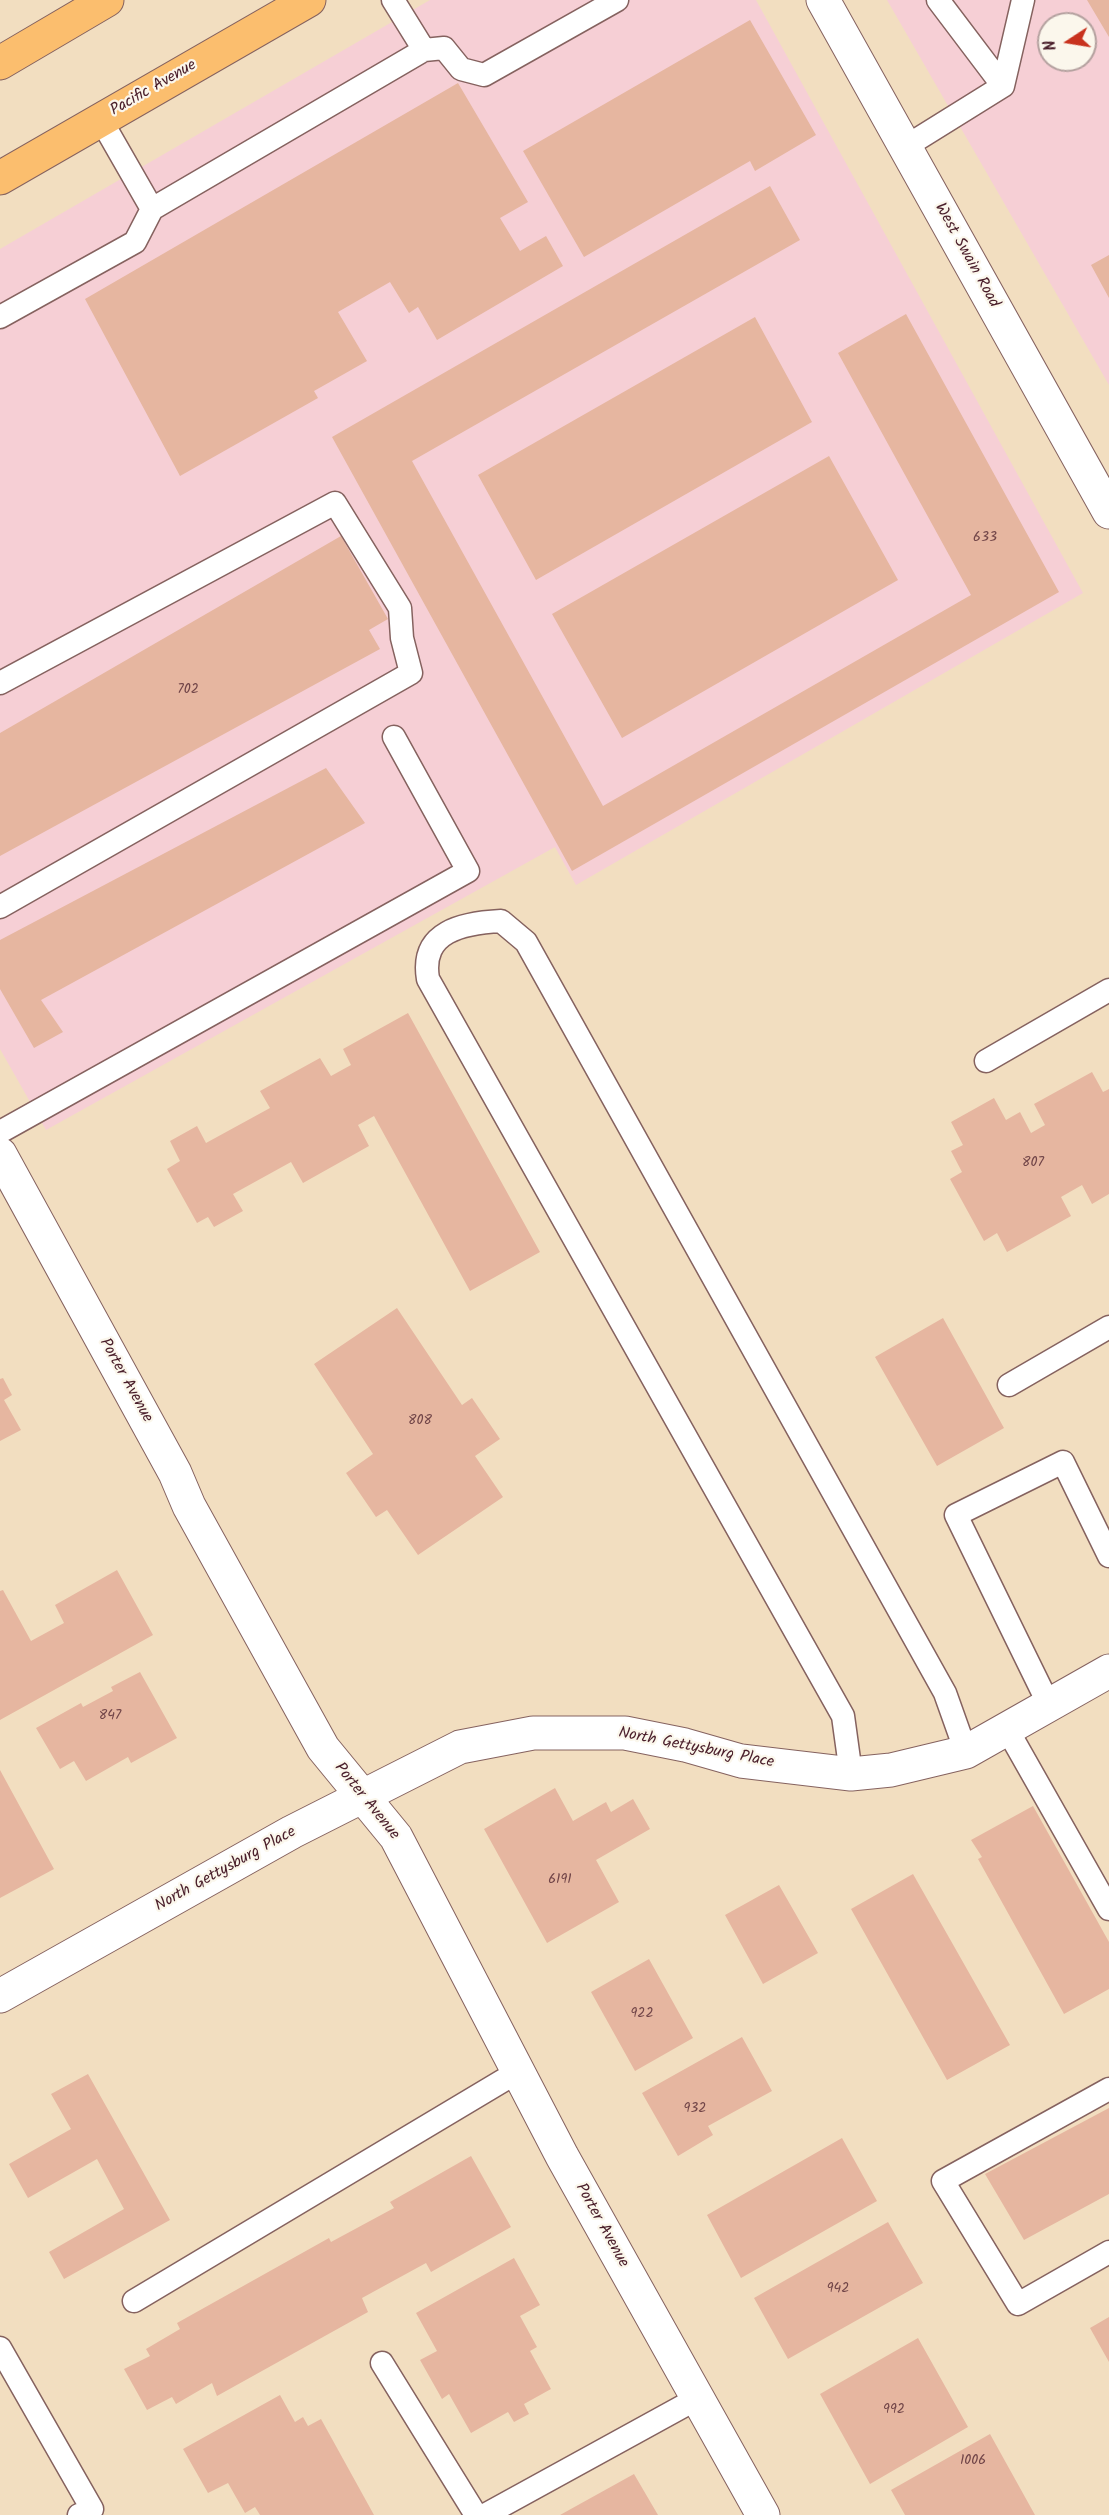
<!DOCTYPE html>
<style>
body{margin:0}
#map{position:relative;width:1109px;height:2515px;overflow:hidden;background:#f2dec0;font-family:Kalam,sans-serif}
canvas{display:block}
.north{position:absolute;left:1037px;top:12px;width:60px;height:60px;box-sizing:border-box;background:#fbf7ec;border:2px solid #b4a19f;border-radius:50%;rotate:258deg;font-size:16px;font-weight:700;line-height:24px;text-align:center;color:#4a1f2b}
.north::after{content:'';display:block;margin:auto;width:21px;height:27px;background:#c8321e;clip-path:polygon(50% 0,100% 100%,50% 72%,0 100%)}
</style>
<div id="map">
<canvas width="1109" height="2515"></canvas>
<div class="north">N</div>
</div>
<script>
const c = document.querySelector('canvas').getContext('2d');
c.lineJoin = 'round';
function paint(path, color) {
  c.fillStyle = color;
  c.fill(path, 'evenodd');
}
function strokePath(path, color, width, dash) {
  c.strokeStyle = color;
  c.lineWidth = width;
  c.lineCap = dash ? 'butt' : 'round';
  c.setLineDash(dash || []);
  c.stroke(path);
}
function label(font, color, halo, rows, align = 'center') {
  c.font = font + ' Kalam,sans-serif';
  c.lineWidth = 4.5;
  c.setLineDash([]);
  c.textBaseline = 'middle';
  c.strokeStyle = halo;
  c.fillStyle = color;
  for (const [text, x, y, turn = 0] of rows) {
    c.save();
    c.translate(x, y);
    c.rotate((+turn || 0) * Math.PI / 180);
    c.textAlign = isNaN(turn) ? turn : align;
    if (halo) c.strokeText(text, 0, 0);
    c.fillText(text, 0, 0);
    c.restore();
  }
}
paint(new Path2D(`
 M 430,0 L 756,0 L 1083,593 L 576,885 L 555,847 L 46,1130 L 0,1049 L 0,249 Z
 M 887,0 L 1109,0 L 1109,385 ZM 1049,24 L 1085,24 L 1085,60 L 1049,60 Z`), '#f6cfd5');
paint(new Path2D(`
 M 1087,0 L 1109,0 L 1109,37 Z
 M 750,20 L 816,135 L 755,171 L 750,161 L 584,257 L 523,151 Z
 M 458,83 L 528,202 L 500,218 L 520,251 L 546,236 L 563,266 L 437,340 L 418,307 L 409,313 L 390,282 L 338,312 L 367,361 L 314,391 L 318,398 L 180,476 L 85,299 Z
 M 770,186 L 800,240 L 412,461 L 603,806 L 971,595 L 838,353 L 906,314 L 1059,592 L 572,871 L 332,437 Z
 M 1109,255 L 1109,298 L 1091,265 Z
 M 755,317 L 812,422 L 536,580 L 478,475 Z
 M 829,456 L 898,580 L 622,738 L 552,614 Z
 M 341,536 L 388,619 L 369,630 L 380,649 L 0,856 L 0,733 Z
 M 326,768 L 365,823 L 41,1000 L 63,1032 L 34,1048 L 0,989 L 0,940 Z
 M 408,1013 L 540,1252 L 470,1291 L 374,1116 L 358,1125 L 369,1146 L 303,1183 L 291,1162 L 233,1194 L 243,1211 L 214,1227 L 208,1217 L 197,1223 L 167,1169 L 180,1161 L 170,1141 L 197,1126 L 206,1143 L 270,1108 L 260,1091 L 320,1058 L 331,1076 L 351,1065 L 343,1049 Z
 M 1092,1072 L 1103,1092 L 1109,1089 L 1109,1194 L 1092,1204 L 1082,1185 L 1061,1197 L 1071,1216 L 1007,1252 L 997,1233 L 984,1241 L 950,1179 L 962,1172 L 951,1151 L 963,1145 L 951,1122 L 994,1098 L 1006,1120 L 1020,1112 L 1031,1133 L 1045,1125 L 1034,1104 Z
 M 397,1308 L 462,1405 L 472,1398 L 500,1439 L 475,1456 L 503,1497 L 418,1555 L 387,1510 L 376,1517 L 346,1473 L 373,1454 L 314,1364 Z
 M 943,1318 L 1004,1428 L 937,1466 L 875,1357 Z
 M 3,1378 L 12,1395 L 4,1400 L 21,1430 L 0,1441 L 0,1379 Z
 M 117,1570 L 153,1635 L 0,1720 L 0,1591 L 3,1590 L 31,1641 L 64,1623 L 55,1605 Z
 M 140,1672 L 177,1738 L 131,1763 L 128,1757 L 86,1781 L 74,1761 L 60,1769 L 36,1728 L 81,1703 L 83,1707 L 113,1691 L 111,1687 Z
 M 0,1770 L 54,1869 L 0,1898 Z
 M 555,1788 L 573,1821 L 606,1802 L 611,1812 L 633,1799 L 650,1829 L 596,1860 L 619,1902 L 547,1943 L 484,1829 Z
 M 1033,1806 L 1109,1942 L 1109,1989 L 1064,2014 L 978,1859 L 982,1857 L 971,1840 Z
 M 913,1874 L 1010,2045 L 947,2080 L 851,1909 Z
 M 779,1885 L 818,1953 L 763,1984 L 725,1915 Z
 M 649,1959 L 693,2038 L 635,2071 L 591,1992 Z
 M 742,2037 L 772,2091 L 708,2126 L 713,2135 L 678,2156 L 642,2093 Z
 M 88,2074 L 170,2220 L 64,2279 L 49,2252 L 124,2209 L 97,2159 L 28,2198 L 9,2164 L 71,2129 L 51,2094 Z
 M 1109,2108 L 1109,2194 L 1024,2240 L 985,2174 Z
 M 842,2138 L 877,2201 L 741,2278 L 707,2215 Z
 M 471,2156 L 511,2227 L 431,2272 L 426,2263 L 362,2298 L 368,2312 L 217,2396 L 212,2383 L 176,2404 L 172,2397 L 147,2410 L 124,2369 L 150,2356 L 146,2349 L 180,2329 L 177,2323 L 329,2238 L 331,2242 L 394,2208 L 390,2202 Z
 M 888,2222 L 923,2283 L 788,2359 L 754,2298 Z
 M 514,2258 L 540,2305 L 520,2316 L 537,2347 L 530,2351 L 551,2389 L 524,2404 L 529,2414 L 514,2422 L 508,2412 L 471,2433 L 449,2394 L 442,2399 L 420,2360 L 437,2351 L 416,2313 Z
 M 1109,2317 L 1109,2362 L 1090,2328 Z
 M 918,2338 L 968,2427 L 870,2484 L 820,2394 Z
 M 280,2395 L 295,2422 L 303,2417 L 308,2426 L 321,2419 L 374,2515 L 260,2515 L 255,2507 L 245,2513 L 228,2483 L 208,2493 L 183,2449 Z
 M 990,2434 L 1035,2515 L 905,2515 L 891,2490 Z
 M 634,2474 L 658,2515 L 560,2515 Z`), '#e6b6a0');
const service = new Path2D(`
 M 393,0 L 424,50
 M 938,0 L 1003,86
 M 101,120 L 152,209
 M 905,147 L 1003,86 L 1023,0
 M 0,317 L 135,242 L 152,209 L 424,50 L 444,48 L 461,69 L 484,75 L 617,0
 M 0,683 L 335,503 L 400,608 L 402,638 L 411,673 L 0,907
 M 986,1061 L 1109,990
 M 0,1132 L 468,871 L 394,737
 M 1009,1385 L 1109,1327
 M 1049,1705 L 956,1515 L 1063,1462 L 1109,1556
 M 1007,1729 L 1109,1909
 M 851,1774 L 843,1716 L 428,979 C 420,931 463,923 501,921 L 526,942 L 945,1693 L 966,1752
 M 1109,2089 L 943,2181 L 1018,2304 L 1109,2252
 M 134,2301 L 519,2071
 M 0,2348 L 92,2509 L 79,2515
 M 382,2363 L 476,2515
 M 485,2515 L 698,2398`);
const minor = new Path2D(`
 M 0,1154 L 175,1473 L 189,1506 L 323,1748 L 396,1837 L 562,2156 L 763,2515
 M 0,1996 L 292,1832 L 460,1747 L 533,1733 L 625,1733 L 685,1745 L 741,1761 L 851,1774 L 891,1770 L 966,1752 L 1109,1671`);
const tertiary = new Path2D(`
 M 823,0 L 1109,512`);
const primary = new Path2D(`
 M 0,63 L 107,0
 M 0,178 L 309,0`);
strokePath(service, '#85625f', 25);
strokePath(minor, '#85625f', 35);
strokePath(tertiary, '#85625f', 35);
strokePath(primary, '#85625f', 35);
strokePath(service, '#fff', 22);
strokePath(minor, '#fff', 33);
strokePath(tertiary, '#fff', 33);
strokePath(primary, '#fbbe6e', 33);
label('14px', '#714548', null, [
 ["633",985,539],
 ["702",188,691],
 ["807",1033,1164],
 ["808",420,1422],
 ["847",110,1717],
 ["6191",560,1881],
 ["922",642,2015],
 ["932",695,2110],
 ["942",838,2290],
 ["992",894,2411],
 ["1006",973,2462]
]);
label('16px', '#4a1f2b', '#fbf7ec', [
 ["Pacific Avenue",154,89,-30],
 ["West Swain Road",966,256,61],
 ["Porter Avenue",125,1381,61],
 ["North Gettysburg Place",696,1749,11],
 ["Porter Avenue",366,1802,51],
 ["North Gettysburg Place",226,1870,-29],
 ["Porter Avenue",601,2226,61]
]);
</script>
